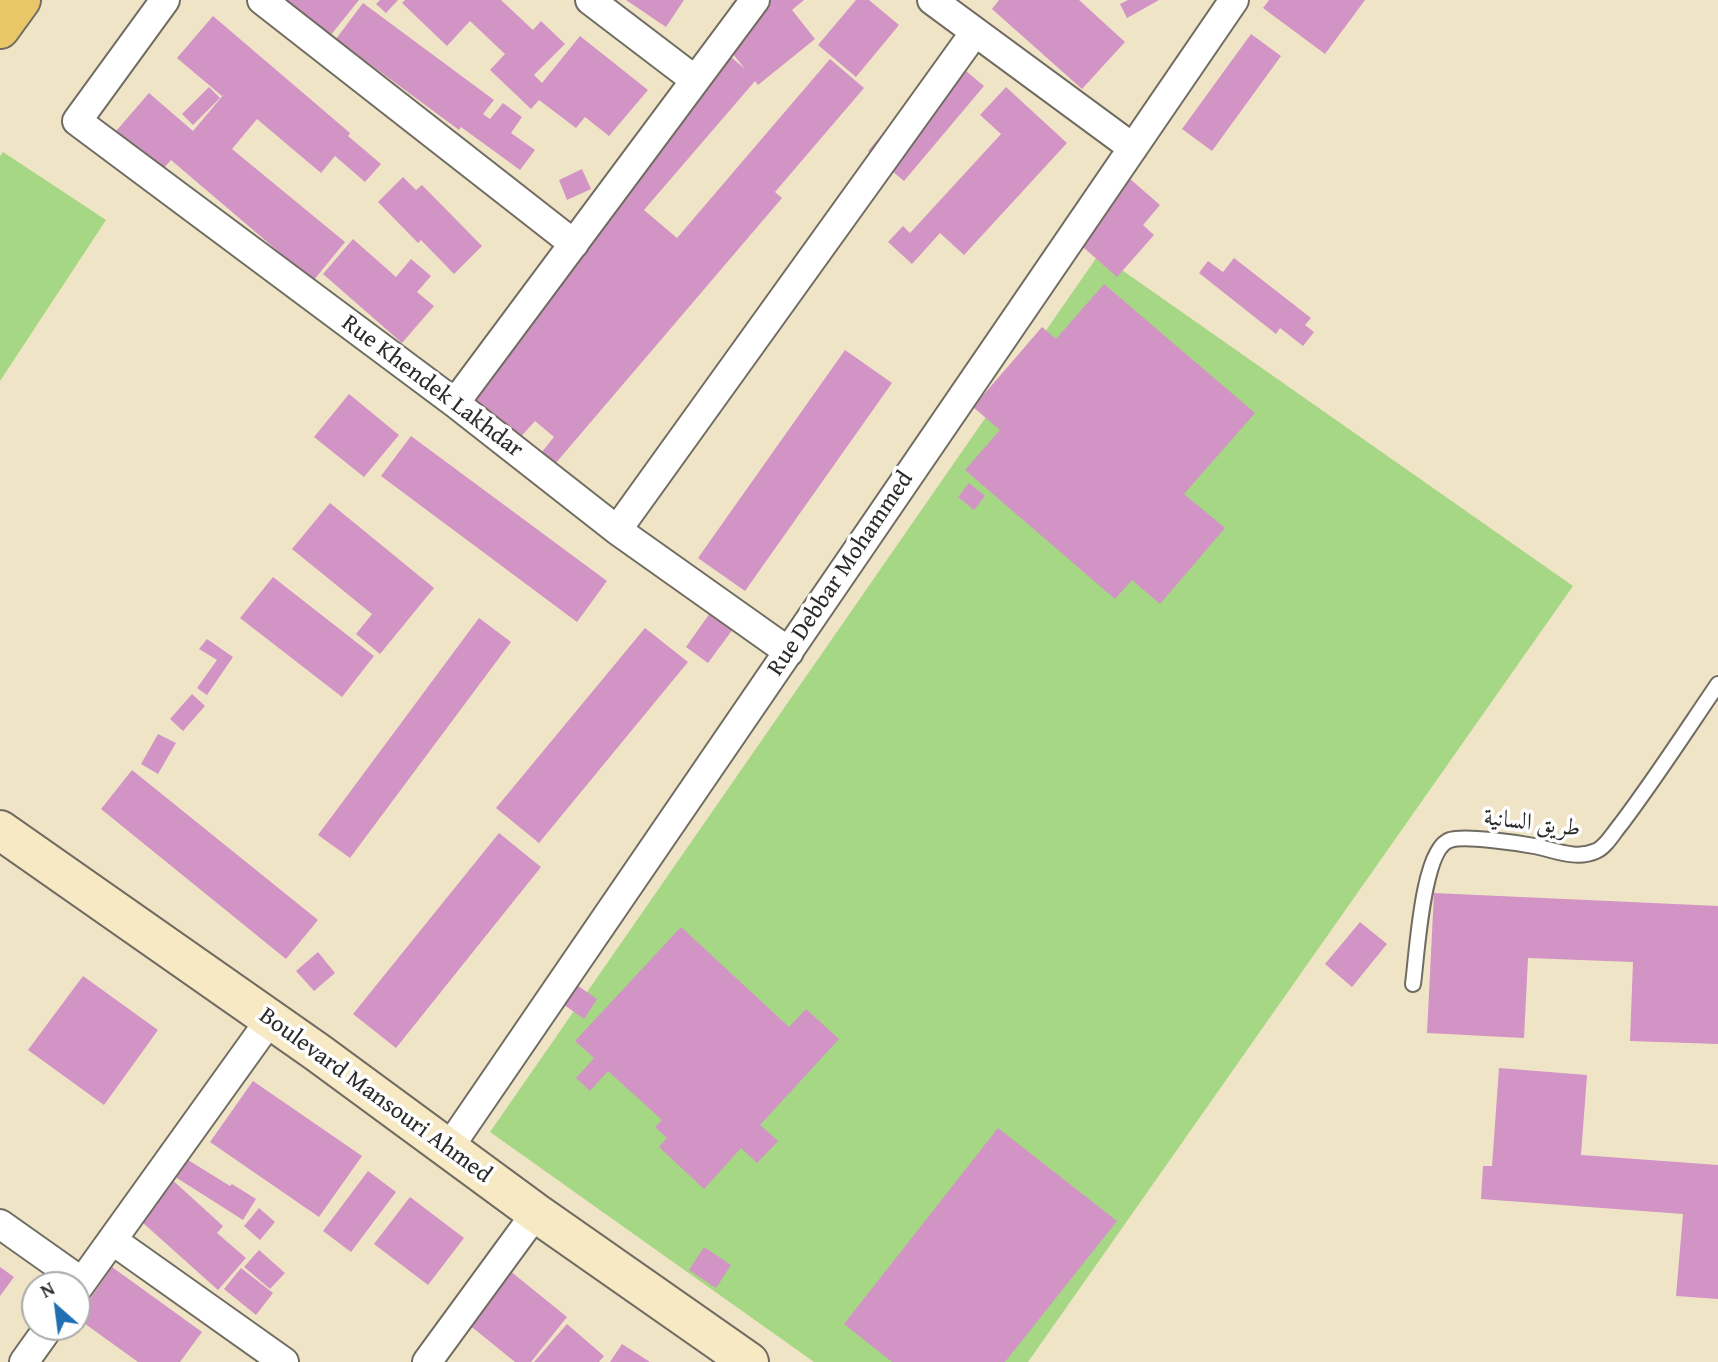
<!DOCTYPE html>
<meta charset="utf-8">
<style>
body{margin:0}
#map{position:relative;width:1718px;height:1362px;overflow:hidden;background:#f0e4c7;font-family:"Gentium Book Plus",serif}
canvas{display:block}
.north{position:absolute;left:21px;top:1271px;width:70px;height:70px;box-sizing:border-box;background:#fff;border:2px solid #aaa;border-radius:50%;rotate:332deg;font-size:19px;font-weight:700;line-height:28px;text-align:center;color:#2b2b2b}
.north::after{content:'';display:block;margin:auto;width:24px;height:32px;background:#1f6fb2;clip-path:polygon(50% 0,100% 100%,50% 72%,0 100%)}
</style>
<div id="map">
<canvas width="1718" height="1362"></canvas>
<div class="north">N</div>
</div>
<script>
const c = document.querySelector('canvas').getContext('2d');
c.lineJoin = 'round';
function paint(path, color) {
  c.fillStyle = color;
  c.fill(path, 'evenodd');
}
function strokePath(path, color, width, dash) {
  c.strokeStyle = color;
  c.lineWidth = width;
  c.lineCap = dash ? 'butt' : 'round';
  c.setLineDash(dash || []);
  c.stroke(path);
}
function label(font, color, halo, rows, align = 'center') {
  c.font = font + ' "Gentium Book Plus",Amiri,serif';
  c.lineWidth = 7;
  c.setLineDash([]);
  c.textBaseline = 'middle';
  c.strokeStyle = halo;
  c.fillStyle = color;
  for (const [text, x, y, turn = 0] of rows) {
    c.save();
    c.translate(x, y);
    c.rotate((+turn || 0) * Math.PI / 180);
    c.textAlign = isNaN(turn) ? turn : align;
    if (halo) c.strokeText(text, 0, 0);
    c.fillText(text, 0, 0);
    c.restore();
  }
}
paint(new Path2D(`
 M 3,152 L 106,220 L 0,381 L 0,156 Z
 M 1099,254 L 1573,586 L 1028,1362 L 814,1362 L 490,1132 Z`), '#a6d785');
paint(new Path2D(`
 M 284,0 L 359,0 L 330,36 Z
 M 380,0 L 398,0 L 386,13 L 376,4 Z
 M 405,0 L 501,0 L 533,30 L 541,21 L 565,44 L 534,75 L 542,83 L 580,36 L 648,90 L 609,136 L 585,117 L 576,128 L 539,100 L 531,109 L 490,70 L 505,54 L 470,21 L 447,46 L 402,3 Z
 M 626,0 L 684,0 L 666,27 Z
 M 736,0 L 804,0 L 792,10 L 815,39 L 758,85 L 755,81 L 644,210 L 677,238 L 830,59 L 864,88 L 775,192 L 782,198 L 555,464 L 541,453 L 554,437 L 535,421 L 517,441 L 450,384 L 731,57 L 745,69 L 716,33 L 740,15 L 731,4 Z
 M 856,0 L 869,0 L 899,25 L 856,77 L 818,45 Z
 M 999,0 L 1079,0 L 1125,42 L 1082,89 L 992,9 Z
 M 1128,0 L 1159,0 L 1127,18 L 1120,4 Z
 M 1269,0 L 1365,0 L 1325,54 L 1263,8 Z
 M 363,3 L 494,100 L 483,114 L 490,119 L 503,103 L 522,117 L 511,133 L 535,150 L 520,170 L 461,127 L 459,130 L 336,39 Z
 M 213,16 L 350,133 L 348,136 L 381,164 L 365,182 L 335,156 L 321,173 L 257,119 L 232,149 L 345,242 L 313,281 L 171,160 L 157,176 L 111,137 L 149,93 L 193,131 L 225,93 L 222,96 L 177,58 Z
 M 1251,34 L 1281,56 L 1212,151 L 1182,129 Z
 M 948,56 L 984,86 L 904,181 L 868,151 Z
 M 209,87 L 220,98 L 193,125 L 182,114 Z
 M 1006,87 L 1067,143 L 964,255 L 940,233 L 912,264 L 888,242 L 903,226 L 910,233 L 1001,134 L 980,115 Z
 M 582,169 L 591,189 L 567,200 L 559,180 Z
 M 403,177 L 416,190 L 422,185 L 482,246 L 454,274 L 421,240 L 418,243 L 378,202 Z
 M 1129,178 L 1160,205 L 1143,225 L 1154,235 L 1117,277 L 1074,239 Z
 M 353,239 L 396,277 L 411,259 L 431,276 L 417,292 L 434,306 L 402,343 L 323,274 Z
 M 1234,258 L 1311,318 L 1305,325 L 1314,332 L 1303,346 L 1280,328 L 1276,334 L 1199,273 L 1208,261 L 1223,272 Z
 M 1104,284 L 1255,413 L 1184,494 L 1225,528 L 1160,604 L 1132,580 L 1115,599 L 965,470 L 1000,430 L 973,407 L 1042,327 L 1056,339 Z
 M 845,350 L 892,383 L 745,591 L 698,558 Z
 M 349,394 L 399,435 L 364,477 L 314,437 Z
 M 411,436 L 607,581 L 577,622 L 381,476 Z
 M 969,483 L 985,496 L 974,510 L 958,497 Z
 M 330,503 L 434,588 L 380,654 L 356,634 L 372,614 L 292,549 Z
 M 273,577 L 374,656 L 342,697 L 240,618 Z
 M 710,613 L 733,629 L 708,663 L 686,647 Z
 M 479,618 L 511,642 L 350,858 L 318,835 Z
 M 645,628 L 688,662 L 539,843 L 496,808 Z
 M 207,639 L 233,657 L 207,695 L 197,688 L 217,660 L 199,649 Z
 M 192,694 L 205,706 L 183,731 L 170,719 Z
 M 158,734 L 176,743 L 158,774 L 141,764 Z
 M 132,770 L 318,920 L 286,959 L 101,809 Z
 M 499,833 L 541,867 L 396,1048 L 353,1014 Z
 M 1434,893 L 1718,906 L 1718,1044 L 1630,1041 L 1633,962 L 1528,958 L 1524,1038 L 1427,1033 Z
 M 1360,922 L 1387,944 L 1352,987 L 1325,964 Z
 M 681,927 L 789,1027 L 806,1009 L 839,1039 L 760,1125 L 778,1141 L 757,1163 L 741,1148 L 704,1189 L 659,1147 L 667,1138 L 655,1127 L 662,1120 L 608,1071 L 590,1091 L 576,1078 L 594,1058 L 575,1041 Z
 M 318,952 L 335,973 L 314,991 L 296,971 Z
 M 83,976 L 158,1030 L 104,1105 L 28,1050 Z
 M 574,983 L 597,999 L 584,1019 L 560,1002 Z
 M 1499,1068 L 1587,1075 L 1581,1155 L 1718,1165 L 1718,1299 L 1676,1296 L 1683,1214 L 1481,1199 L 1483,1166 L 1492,1166 Z
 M 253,1081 L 362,1156 L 319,1217 L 210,1142 Z
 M 998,1128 L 1117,1221 L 1005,1362 L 892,1362 L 844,1324 Z
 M 180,1155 L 230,1186 L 232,1184 L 256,1199 L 243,1220 L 169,1173 Z
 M 368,1171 L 396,1192 L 351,1252 L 323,1231 Z
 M 168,1176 L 223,1226 L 217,1233 L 246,1258 L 218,1290 L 133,1214 Z
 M 410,1197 L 464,1238 L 428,1285 L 374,1244 Z
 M 259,1208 L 275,1222 L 260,1240 L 244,1226 Z
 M 704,1247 L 731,1265 L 716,1288 L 689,1270 Z
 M 259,1250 L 285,1273 L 270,1289 L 244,1267 Z
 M 504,1266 L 567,1317 L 531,1362 L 515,1362 L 462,1319 Z
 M 0,1267 L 14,1277 L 0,1296 Z
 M 112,1267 L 202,1332 L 180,1362 L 138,1362 L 77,1318 Z
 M 241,1268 L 273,1293 L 256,1315 L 224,1289 Z
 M 567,1324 L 604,1356 L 599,1362 L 534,1362 Z
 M 622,1344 L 650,1362 L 610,1362 Z`), '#d294c5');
const lane = new Path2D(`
 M 1413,984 C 1417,956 1422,848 1450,840 C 1465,835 1517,843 1534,846 C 1555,850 1576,860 1596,851 C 1606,847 1614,832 1621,824 C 1655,779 1686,731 1718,684`);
const street = new Path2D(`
 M 165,0 L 77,121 L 455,403 L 617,530 L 789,652
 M 262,0 L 574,244
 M 590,0 L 695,80
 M 932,0 L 1133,148
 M 455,403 L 755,0
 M 617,530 L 975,32
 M 448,1149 L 1234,0
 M 0,1224 L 82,1282
 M 112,1240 L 284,1362
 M 77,1289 L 270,1020
 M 24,1362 L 49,1327
 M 427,1362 L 536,1213`);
const secondary = new Path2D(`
 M 0,830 L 317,1052 L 536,1213 L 749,1362`);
const highway = new Path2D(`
 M 0,29 L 21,0`);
strokePath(lane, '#706c62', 18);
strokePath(street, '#706c62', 32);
strokePath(secondary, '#706c62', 42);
strokePath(highway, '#706c62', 42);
strokePath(lane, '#fff', 14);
strokePath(street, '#fff', 28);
strokePath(secondary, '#f6e9c3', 38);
strokePath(highway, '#e9c769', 38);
label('24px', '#2b2b2b', '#fff', [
 ["Rue Khendek Lakhdar",432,387,37],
 ["Rue Debbar Mohammed",841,574,-56],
 ["طريق السانية",1532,824,7],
 ["Boulevard Mansouri Ahmed",375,1096,36]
]);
</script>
